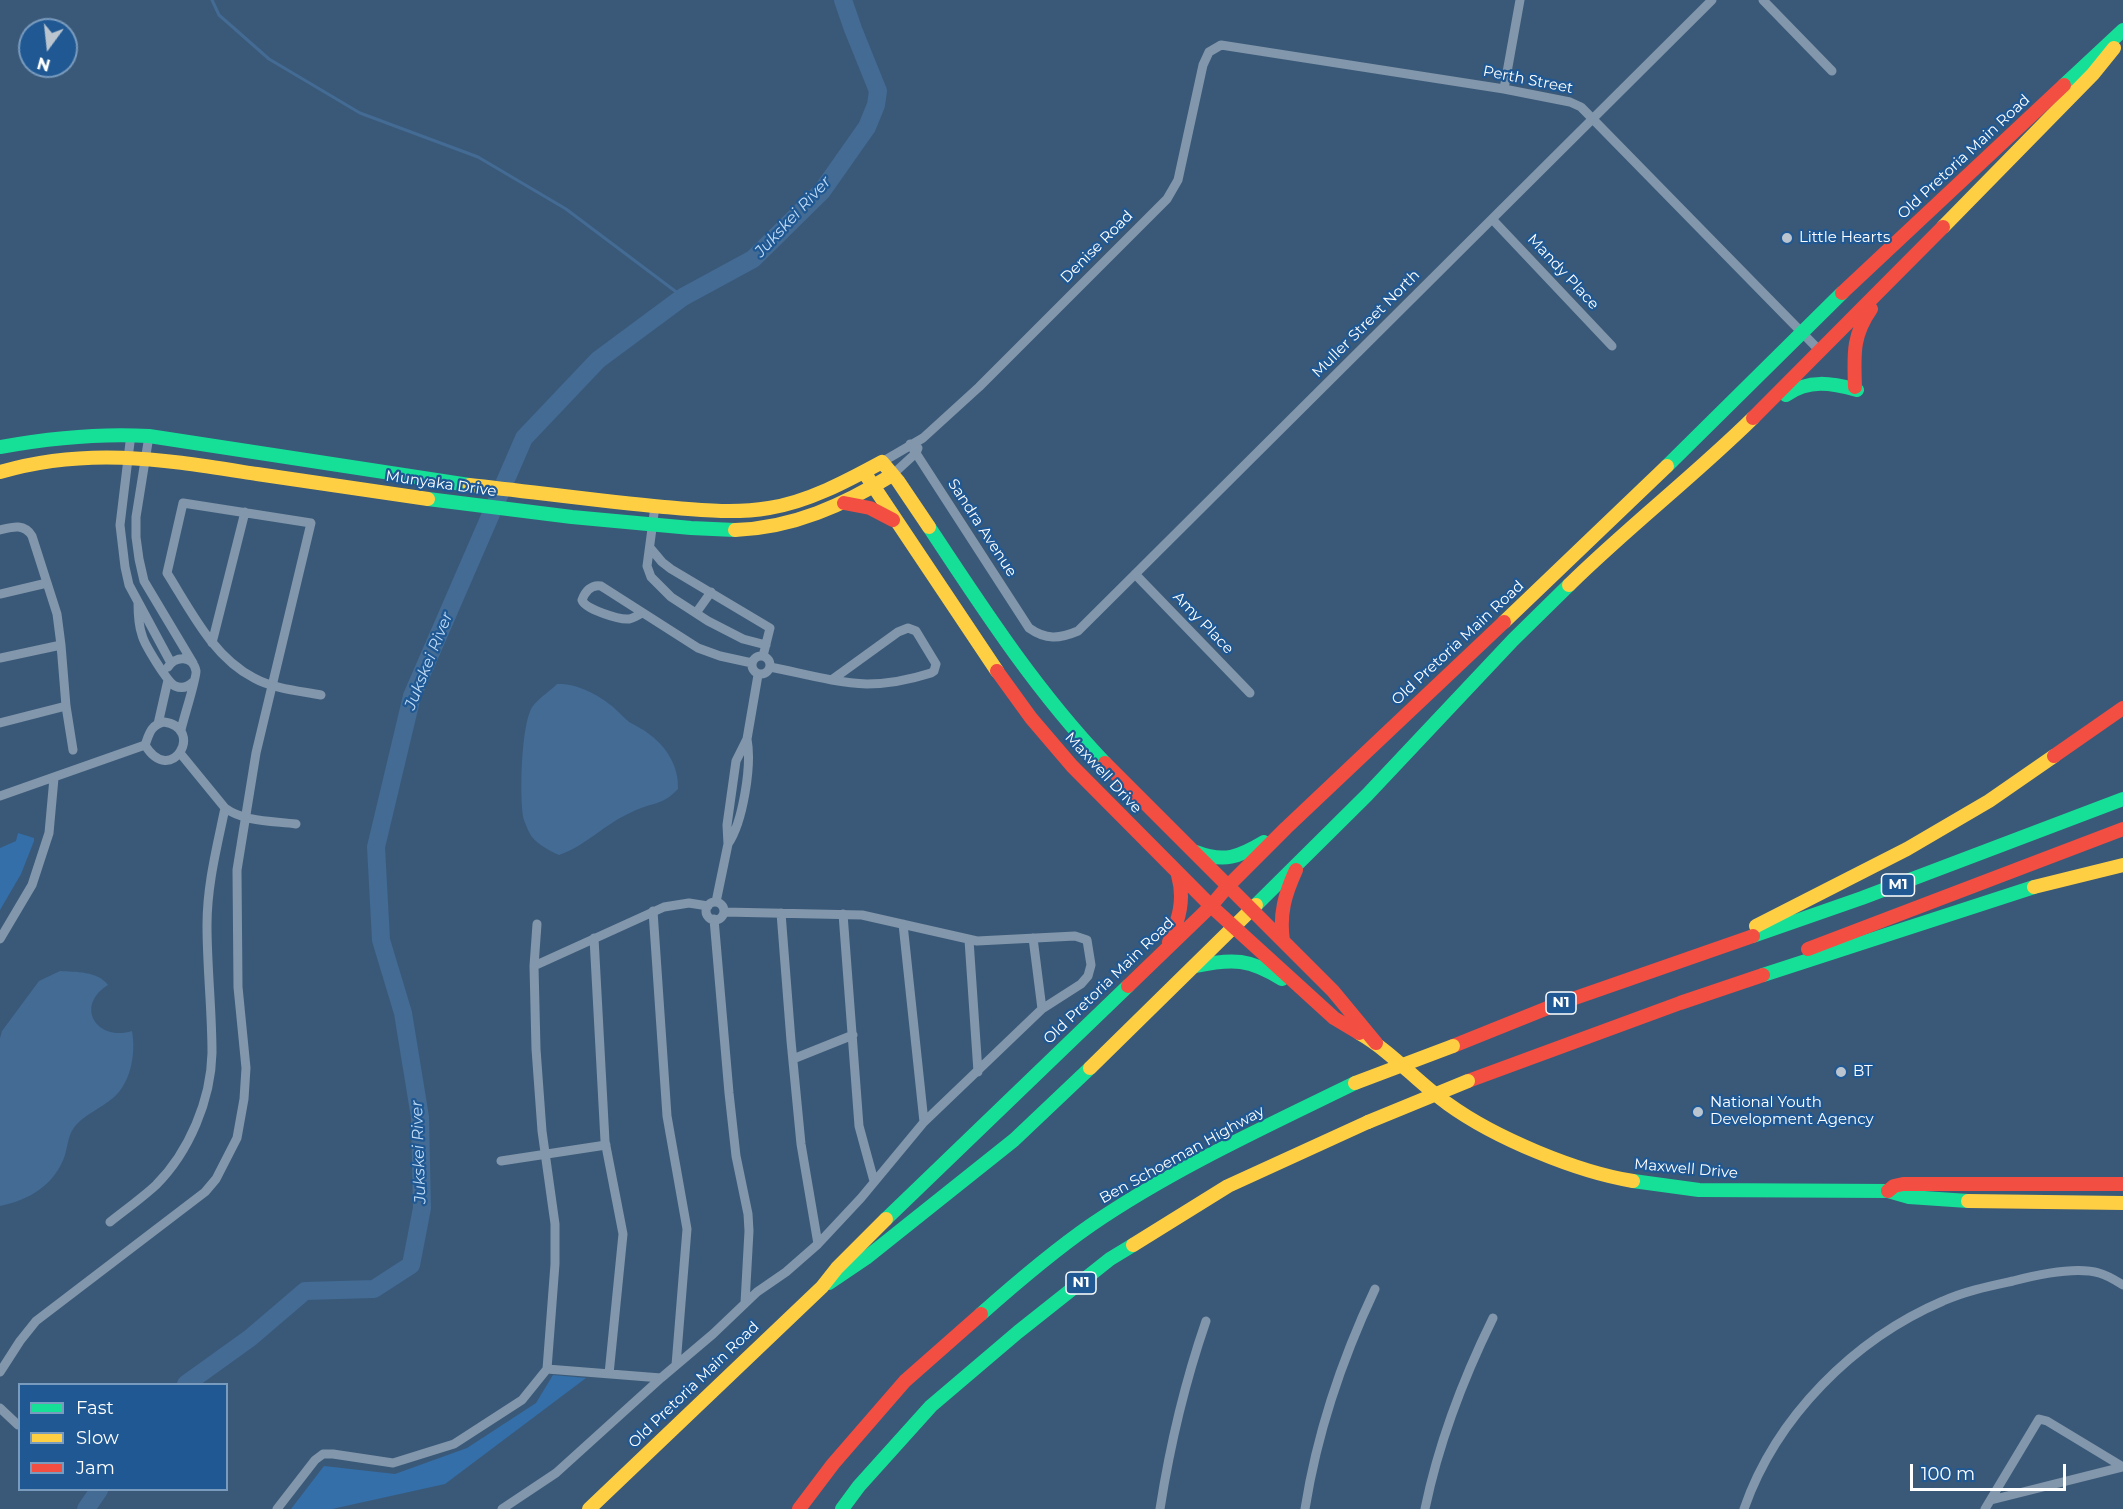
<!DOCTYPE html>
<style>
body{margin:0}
#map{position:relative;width:2123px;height:1509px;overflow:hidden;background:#3a5978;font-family:Montserrat,sans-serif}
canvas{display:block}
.legend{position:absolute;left:18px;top:1383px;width:210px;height:108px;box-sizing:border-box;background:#1f5893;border:2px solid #799bbe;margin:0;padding:8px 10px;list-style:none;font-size:18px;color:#fff}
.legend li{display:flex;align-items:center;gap:12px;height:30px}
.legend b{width:30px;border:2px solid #799bbe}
.north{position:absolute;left:18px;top:18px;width:60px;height:60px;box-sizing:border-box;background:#1f5893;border:2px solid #799bbe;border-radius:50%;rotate:195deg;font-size:16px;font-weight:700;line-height:24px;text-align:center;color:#fff}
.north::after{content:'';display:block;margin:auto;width:21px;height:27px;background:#bac5d0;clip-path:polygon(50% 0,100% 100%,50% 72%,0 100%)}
.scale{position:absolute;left:1910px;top:1464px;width:156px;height:27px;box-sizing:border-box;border:3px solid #fff;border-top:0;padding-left:8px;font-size:18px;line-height:21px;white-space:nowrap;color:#fff;-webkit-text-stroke:4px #1f5893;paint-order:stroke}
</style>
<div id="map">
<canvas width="2123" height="1509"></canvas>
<ul class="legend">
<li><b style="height:8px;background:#16e098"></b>Fast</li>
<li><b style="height:8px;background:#ffcf43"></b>Slow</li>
<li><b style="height:8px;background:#f24e42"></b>Jam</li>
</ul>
<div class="north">N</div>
<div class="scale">100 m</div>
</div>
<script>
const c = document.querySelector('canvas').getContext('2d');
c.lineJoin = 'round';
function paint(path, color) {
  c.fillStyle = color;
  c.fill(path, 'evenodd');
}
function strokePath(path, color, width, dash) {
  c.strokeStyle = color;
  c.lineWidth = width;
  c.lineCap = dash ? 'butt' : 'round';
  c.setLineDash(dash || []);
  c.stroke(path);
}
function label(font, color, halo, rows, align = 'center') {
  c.font = font + ' Montserrat,sans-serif';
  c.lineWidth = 4.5;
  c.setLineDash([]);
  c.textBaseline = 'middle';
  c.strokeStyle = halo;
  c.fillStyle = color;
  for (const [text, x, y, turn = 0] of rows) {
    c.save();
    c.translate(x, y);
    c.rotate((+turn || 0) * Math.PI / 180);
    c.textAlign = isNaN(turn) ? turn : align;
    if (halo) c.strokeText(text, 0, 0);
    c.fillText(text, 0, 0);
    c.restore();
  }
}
paint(new Path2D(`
 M 18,833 L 34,838 L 34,841 L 21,874 L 0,910 L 0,848 L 16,841 Z
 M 553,1375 L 586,1378 L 445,1484 L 332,1509 L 291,1509 L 324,1466 L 395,1474 L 467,1448 L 536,1403 Z`), '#346fa9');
paint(new Path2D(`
 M 557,684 C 576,683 597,694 612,706 C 618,711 623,717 629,722 C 636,726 643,729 649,734 C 667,747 679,767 678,789 C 661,807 651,802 632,812 C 606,823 584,847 559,855 C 550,851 539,845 532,837 C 529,833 526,825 524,820 C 519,801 521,721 533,706 C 539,698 550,691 557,684 Z
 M 60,971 C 75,972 98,971 108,985 C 74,1006 97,1042 132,1031 C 136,1053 131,1083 113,1098 C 101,1108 86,1114 76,1125 C 68,1134 68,1145 65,1155 C 55,1185 29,1200 0,1206 L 0,1038 L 2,1031 L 39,981 Z`), '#436b94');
strokePath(new Path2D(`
 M 212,0 L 219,15 L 269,59 L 360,113 L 478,157 L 566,209 L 683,297`), '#436b94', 3);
strokePath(new Path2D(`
 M 186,1384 L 250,1338 L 305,1291 L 374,1289 L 411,1265 L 422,1208 L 420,1117 L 403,1013 L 381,940 L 376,847 L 412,696 L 524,438 L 598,360 L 683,297 L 753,259 L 822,191 L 867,127 L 876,105 L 878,91 L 853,29 L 843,0
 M 86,1509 L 99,1490`), '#436b94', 18);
strokePath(new Path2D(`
 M 1763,0 L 1832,71
 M 1504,89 L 1520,0
 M 1492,219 L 1612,346
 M 131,434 L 120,525 L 125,567 L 129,585 L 171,663
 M 149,436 L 136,517 L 136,537 L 139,559 L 144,581 L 193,663
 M 910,444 L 1029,628 C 1046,640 1059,639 1078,631 L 1712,0
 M 882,462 L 923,438 L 979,387 L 1167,199 L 1178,180 L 1203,65 L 1209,52 L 1221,45 L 1504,89 L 1570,102 L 1581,107 L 1820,351
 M 892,475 L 916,453 L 918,448
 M 655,506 L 647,566 L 651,577 L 671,597 L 708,621 L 743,639 L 766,645
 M 0,530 C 12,527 24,523 32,536 L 57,614 L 61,645 L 66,706 L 73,750
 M 651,549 L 662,562 L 671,569 L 770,628 L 763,656
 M 1135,574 L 1250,693
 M 0,594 L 47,583
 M 138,602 C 138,613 138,624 142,635 C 144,644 168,683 175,686 C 182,689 188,687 193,682
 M 642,613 C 638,615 634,618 629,619 C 619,620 585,609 582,600 C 585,592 591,584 601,586 L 698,648 L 720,656 L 752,663
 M 696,613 L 711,592
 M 212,643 L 245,512
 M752 665a9 9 0 1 1 18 0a9 9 0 1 1-18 0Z
 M 0,658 L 61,645
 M 168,667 C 175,656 193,655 196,671 C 197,677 183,720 181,730
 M 770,667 C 801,673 835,683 867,684 C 887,684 912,679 931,673 L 934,671 L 936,664 L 916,631 L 908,628 L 898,632 L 833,679
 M 164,722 C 206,728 171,788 145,745 C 149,735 150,725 164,722 Z
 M 0,723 L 66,706
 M 158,724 L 168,680
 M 180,753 L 225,808 C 244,822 273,821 296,824
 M 0,796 L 145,745
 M 728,844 C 743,822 752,765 747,739
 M 716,902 L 728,844 L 727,825 L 736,761 L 747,739 L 758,675
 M706 911a9 9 0 1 1 18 0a9 9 0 1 1-18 0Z
 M 653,911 L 667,1116 L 687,1229 L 676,1365
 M 781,913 L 791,1041 L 801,1144 L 818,1244
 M 843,914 L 859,1126 L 874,1181
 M 714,919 L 729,1093 L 736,1156 L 748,1214 L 749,1231 L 745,1303
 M 903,924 L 924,1122
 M 594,938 L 605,1141 L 623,1234 L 609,1374
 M 1033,938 L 1042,1009
 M 0,939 L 32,885 L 49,833 L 54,778
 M 969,940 L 978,1072
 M 534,966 L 664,907 L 689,903 L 708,906
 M 793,1059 L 853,1035
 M 501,1161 L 606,1145
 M 110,1222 C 125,1210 142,1198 156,1185 C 189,1152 211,1100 212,1053 C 212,1010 207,968 207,925 C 207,885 217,847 225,808
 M 547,1369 L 661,1378 L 713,1334 L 757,1292 L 786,1272 L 818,1244 L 861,1198 L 924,1122 L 1042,1009 L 1081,984 L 1088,976 L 1091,965 L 1087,940 L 1075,936 L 977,941 L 862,915 L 724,912
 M 0,1372 L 20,1341 L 36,1321 L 205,1192 L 216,1179 L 237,1138 L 244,1099 L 246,1068 L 238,987 L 237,870 L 256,753 L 311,523 L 183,503 L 167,573 C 191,611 213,657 254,678 C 274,689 300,691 321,695
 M 0,1408 L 18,1425
 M 1991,1500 L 2122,1467
 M 277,1509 L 315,1460 L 323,1454 L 333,1454 L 393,1463 L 454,1444 L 522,1400 L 547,1369 L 555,1264 L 555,1224 L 542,1131 L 536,1049 L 534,966 L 537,924
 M 502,1509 L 556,1473 L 661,1378
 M 1160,1509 C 1170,1445 1185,1382 1206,1321
 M 1305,1509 C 1317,1433 1342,1359 1375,1289
 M 1425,1509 C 1439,1441 1463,1379 1493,1318
 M 1744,1509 C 1776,1417 1854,1339 1943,1301 C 1965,1291 1990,1286 2013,1281 C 2036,1275 2075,1266 2099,1273 C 2107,1275 2115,1280 2123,1285
 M 1985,1509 L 2039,1419 L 2047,1421 L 2123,1467`), '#8297ab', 9);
strokePath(new Path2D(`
 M 2064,85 L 2123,30
 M 1786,395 C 1809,379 1831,383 1857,390
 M 0,447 C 50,438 99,433 149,436 L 469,485
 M 1667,466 L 1842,293
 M 428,499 L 572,517 L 691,528 L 735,530
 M 929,527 C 983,609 1037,692 1105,763
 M 1196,852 C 1224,863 1239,857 1264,842
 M 1256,905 L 1367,795 L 1513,640 L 1569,585
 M 1753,936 L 1862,898 L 2123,799
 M 1196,966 C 1233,958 1250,959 1282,979
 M 1763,975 L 2034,887
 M 1633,1181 L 1699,1190 L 1888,1191 L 1909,1197 L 1968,1201
 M 886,1219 L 1128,986
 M 829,1283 L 866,1258 L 1014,1140 L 1090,1068
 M 981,1314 C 1016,1283 1052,1252 1091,1225 C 1171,1170 1267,1126 1355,1083
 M 842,1509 L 859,1486 L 931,1406 L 1018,1332 L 1110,1259 L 1133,1245`), '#16e098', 14);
strokePath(new Path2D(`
 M 1943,227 L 2093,74 L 2114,48
 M 0,472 C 90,446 166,460 257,474 C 314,482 371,491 428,499
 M 864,472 L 997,671
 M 469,485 C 534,492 599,501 664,507 C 699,510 734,514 769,508 C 808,502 847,481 882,462 L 898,481 L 929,527
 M 735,530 C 793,528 844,505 892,475
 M 1569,585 C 1628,527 1694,476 1753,418
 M 1504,622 L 1667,466
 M 2034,887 L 2123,865
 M 1756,926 L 1907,849 L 1989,801 L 2054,756
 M 1359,1033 C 1392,1052 1417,1082 1448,1104 C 1495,1138 1577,1172 1633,1181
 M 1090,1068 L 1256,905
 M 1968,1201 L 2123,1203
 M 1133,1245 L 1228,1186 L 1368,1122
 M 589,1509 L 822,1287 L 837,1268 L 886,1219`), '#ffcf43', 14);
strokePath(new Path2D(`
 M 1842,293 L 2064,85
 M 1855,387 C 1854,355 1852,336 1871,309
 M 1753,418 L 1943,227
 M 844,503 L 870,508 L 893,520
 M 997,671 L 1031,718 L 1072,766 L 1211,906 L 1334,1018 L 1359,1033
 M 2054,756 L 2123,708
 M 1105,763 L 1333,991 L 1376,1043
 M 1283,941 C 1279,914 1285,894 1296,870
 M 1169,942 C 1179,919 1185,900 1178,875
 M 1808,949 L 2123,829
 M 1128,986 L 1211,906 L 1227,887 L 1286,828 L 1504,622
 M 1453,1046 L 1555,1005 L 1753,936
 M 1468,1081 L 1680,1003 L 1763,975
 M 1888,1191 L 1894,1186 L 1903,1184 L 2123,1184
 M 799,1509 L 833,1464 L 905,1381 L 981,1314`), '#f24e42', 14);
strokePath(new Path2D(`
 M 1355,1083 L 1453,1046
 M 1368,1122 L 1468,1081`), '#ffcf43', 14);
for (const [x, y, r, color] of [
 [1787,238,6,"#bac5d0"],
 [1841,1072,6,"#bac5d0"],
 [1698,1112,6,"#bac5d0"]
]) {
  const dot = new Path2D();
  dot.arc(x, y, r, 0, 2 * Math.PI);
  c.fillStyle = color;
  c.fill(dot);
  strokePath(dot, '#1f5893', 2);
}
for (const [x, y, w] of [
 [1898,885,33],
 [1561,1003,30],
 [1081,1283,30]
]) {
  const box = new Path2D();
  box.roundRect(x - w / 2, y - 11, w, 22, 4.5);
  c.fillStyle = '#1f5893';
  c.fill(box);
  strokePath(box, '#fff', 1.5);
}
label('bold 14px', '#fff', null, [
 ["M1",1898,885],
 ["N1",1561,1003],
 ["N1",1081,1283]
]);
label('15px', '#fff', '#1f5893', [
 ["Perth Street",1528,80,11],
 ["Old Pretoria Main Road",1964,157,-43],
 ["Denise Road",1097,247,-45],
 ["Mandy Place",1563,272,47],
 ["Muller Street North",1366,324,-45],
 ["Munyaka Drive",441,484,8],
 ["Sandra Avenue",982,528,57],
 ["Amy Place",1203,623,46],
 ["Old Pretoria Main Road",1458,643,-43],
 ["Maxwell Drive",1103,773,47],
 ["Old Pretoria Main Road",1109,981,-44],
 ["Ben Schoeman Highway",1182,1155,-29],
 ["Maxwell Drive",1686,1169,5],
 ["Old Pretoria Main Road",694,1385,-44]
]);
label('15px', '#fff', '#1f5893', [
 ["Little Hearts",1799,238],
 ["BT",1853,1072],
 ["National Youth",1710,1103],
 ["Development Agency",1710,1120]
], 'left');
label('italic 16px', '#bedaf5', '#1f5893', [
 ["Jukskei River",793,217,-47],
 ["Jukskei River",429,661,-68],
 ["Jukskei River",419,1152,-92]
]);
</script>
